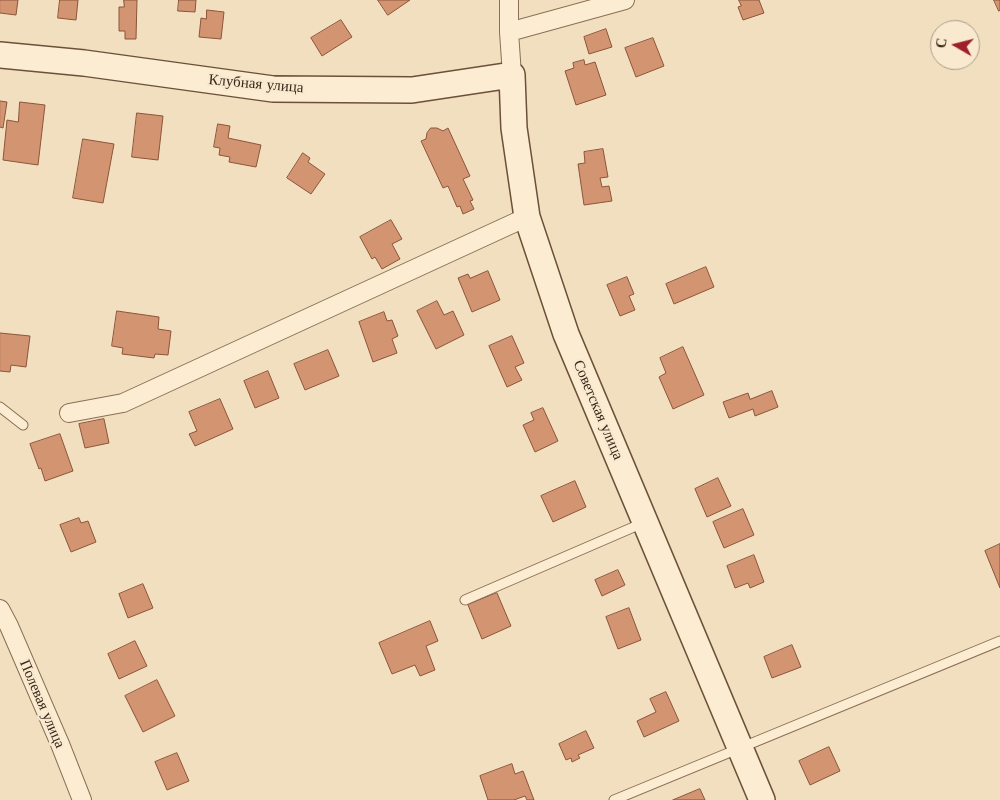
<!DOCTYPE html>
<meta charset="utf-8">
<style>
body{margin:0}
#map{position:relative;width:1000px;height:800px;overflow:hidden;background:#f1dfbf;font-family:"Libre Baskerville",serif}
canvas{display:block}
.north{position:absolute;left:930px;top:20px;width:50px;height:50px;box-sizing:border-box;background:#f8e9cf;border:1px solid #ac9c87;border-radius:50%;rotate:278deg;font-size:14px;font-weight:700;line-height:20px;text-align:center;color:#39281b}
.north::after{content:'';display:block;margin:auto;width:18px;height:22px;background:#9e212a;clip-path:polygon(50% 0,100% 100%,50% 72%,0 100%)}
</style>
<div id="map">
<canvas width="1000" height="800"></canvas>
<div class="north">С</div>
</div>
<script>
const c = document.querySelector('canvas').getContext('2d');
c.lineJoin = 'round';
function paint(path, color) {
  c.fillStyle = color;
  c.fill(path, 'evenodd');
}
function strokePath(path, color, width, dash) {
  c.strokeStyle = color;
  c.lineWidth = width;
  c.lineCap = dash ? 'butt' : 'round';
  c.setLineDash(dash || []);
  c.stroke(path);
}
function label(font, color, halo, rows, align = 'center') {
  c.font = font + ' "Libre Baskerville",serif';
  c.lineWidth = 4.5;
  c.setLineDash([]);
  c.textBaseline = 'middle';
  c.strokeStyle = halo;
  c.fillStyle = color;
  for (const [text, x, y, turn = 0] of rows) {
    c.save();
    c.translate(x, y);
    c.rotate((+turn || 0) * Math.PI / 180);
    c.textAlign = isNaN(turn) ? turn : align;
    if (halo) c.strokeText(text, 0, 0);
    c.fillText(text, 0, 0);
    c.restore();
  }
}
const building = new Path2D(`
 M 0,0 L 18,0 L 16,15 L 0,13 Z
 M 60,0 L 78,0 L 76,20 L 58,18 Z
 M 124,0 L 137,0 L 136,39 L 125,39 L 125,31 L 119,31 L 119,7 L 124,7 Z
 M 179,0 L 196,0 L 195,12 L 178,11 Z
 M 378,0 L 410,0 L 388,15 Z
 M 739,0 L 759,0 L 764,13 L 743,20 L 738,7 L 741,6 Z
 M 994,0 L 1000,0 L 1000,10 L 999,11 Z
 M 207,10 L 224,12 L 221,39 L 199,37 L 201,18 L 206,19 Z
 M 341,20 L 352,37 L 322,56 L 311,38 Z
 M 606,29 L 612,47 L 589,54 L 584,37 Z
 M 653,38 L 664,66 L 636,77 L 625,48 Z
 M 584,60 L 585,65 L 595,62 L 606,95 L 576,105 L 565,71 L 574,68 L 573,63 Z
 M 0,101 L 7,102 L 3,128 L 0,127 Z
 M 20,102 L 45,105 L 38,165 L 3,160 L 7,120 L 18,122 Z
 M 137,113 L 163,116 L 158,160 L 132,157 Z
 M 218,124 L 230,126 L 228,138 L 261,145 L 256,167 L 229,162 L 230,157 L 219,155 L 220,148 L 214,147 Z
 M 431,128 L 437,128 L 443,131 L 448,128 L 470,176 L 463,179 L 473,200 L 470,201 L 474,209 L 463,214 L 460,206 L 457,207 L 448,186 L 443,188 L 421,141 L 426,139 L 427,133 Z
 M 83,139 L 114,144 L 103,203 L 73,198 Z
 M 603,149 L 608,177 L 600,178 L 602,187 L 609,186 L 612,201 L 584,205 L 578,164 L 585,163 L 584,152 Z
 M 303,153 L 310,158 L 308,162 L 325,174 L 311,194 L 287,178 Z
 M 391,220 L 402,239 L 392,244 L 400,259 L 382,269 L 375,257 L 372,259 L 360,237 Z
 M 706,267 L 714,287 L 674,304 L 666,284 Z
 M 488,271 L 500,300 L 472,312 L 458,278 L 468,274 L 470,278 Z
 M 627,277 L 634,294 L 629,296 L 635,310 L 620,316 L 607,285 Z
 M 437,301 L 444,315 L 453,311 L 464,335 L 436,349 L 417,311 Z
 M 117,311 L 159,317 L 158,329 L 171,331 L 168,355 L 155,354 L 154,358 L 122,354 L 123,348 L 112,346 Z
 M 384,312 L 387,321 L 392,320 L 398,336 L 392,339 L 397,353 L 373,362 L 359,322 Z
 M 0,333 L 30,336 L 26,367 L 11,365 L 10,372 L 0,371 Z
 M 512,336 L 524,363 L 515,367 L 522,380 L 507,387 L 489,346 Z
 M 683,347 L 704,395 L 673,409 L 659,377 L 666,373 L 660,358 Z
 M 328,350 L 339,376 L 305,390 L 294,364 Z
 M 268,371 L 279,398 L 255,408 L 244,381 Z
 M 772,391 L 778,407 L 755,416 L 753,409 L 729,418 L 723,402 L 748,393 L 750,399 Z
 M 220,399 L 233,429 L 195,446 L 189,434 L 197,431 L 189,412 Z
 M 543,408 L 558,441 L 535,452 L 523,425 L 534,420 L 531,413 Z
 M 104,419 L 109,443 L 85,448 L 79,424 Z
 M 60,434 L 73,471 L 45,481 L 41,468 L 39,469 L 30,444 Z
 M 718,478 L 731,506 L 707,517 L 695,489 Z
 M 575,481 L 586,507 L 553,522 L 541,496 Z
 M 743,509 L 754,535 L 724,548 L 713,522 Z
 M 79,518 L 81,523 L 88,521 L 96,542 L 71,552 L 60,525 Z
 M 1000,544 L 1000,588 L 985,551 Z
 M 754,555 L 764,582 L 750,588 L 748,583 L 735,588 L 727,566 Z
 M 618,570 L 625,585 L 602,596 L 595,580 Z
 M 143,584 L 153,608 L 128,618 L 119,594 Z
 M 497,593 L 511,626 L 482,639 L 468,605 Z
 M 629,608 L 641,640 L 618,649 L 606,617 Z
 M 430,621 L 438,641 L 426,646 L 435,670 L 420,676 L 415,665 L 392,674 L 379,643 Z
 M 135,641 L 147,666 L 119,679 L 108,654 Z
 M 792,645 L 801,667 L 772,678 L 764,657 Z
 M 157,680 L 175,716 L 143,732 L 125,696 Z
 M 666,692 L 679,721 L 644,737 L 637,721 L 656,712 L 650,699 Z
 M 586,731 L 594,748 L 578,755 L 580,758 L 572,762 L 571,758 L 566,760 L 559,744 Z
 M 829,747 L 840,771 L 810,785 L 799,761 Z
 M 177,753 L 189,781 L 167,790 L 155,762 Z
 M 512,764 L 515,774 L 523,771 L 534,800 L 527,800 L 525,796 L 514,800 L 488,800 L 480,776 Z
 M 700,789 L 705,800 L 673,800 Z`);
paint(building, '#d29471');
strokePath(building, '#8c553a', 1);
const lane = new Path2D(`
 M 0,407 L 23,425
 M 465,600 L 643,523
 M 614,800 L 1000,641`);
const street = new Path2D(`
 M 509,0 L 509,32 L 512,75
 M 509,32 L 625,0
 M 69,413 L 123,403 L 527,217
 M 0,609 L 9,626 L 60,744 L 82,800`);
const secondary = new Path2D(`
 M 0,55 L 84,63 L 273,89 L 412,90 L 512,75 L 514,128 L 527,217 L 566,334 L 762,800`);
strokePath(lane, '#8b6f56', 11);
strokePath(street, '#8b6f56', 20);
strokePath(secondary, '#6c5039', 28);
strokePath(lane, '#fbecd2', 9);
strokePath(street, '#fbecd2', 18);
strokePath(secondary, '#fbecd2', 25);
label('15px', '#39281b', '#f8e9cf', [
 ["Клубная улица",256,84,5],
 ["Советская улица",598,410,67],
 ["Полевая улица",42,704,67]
]);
</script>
